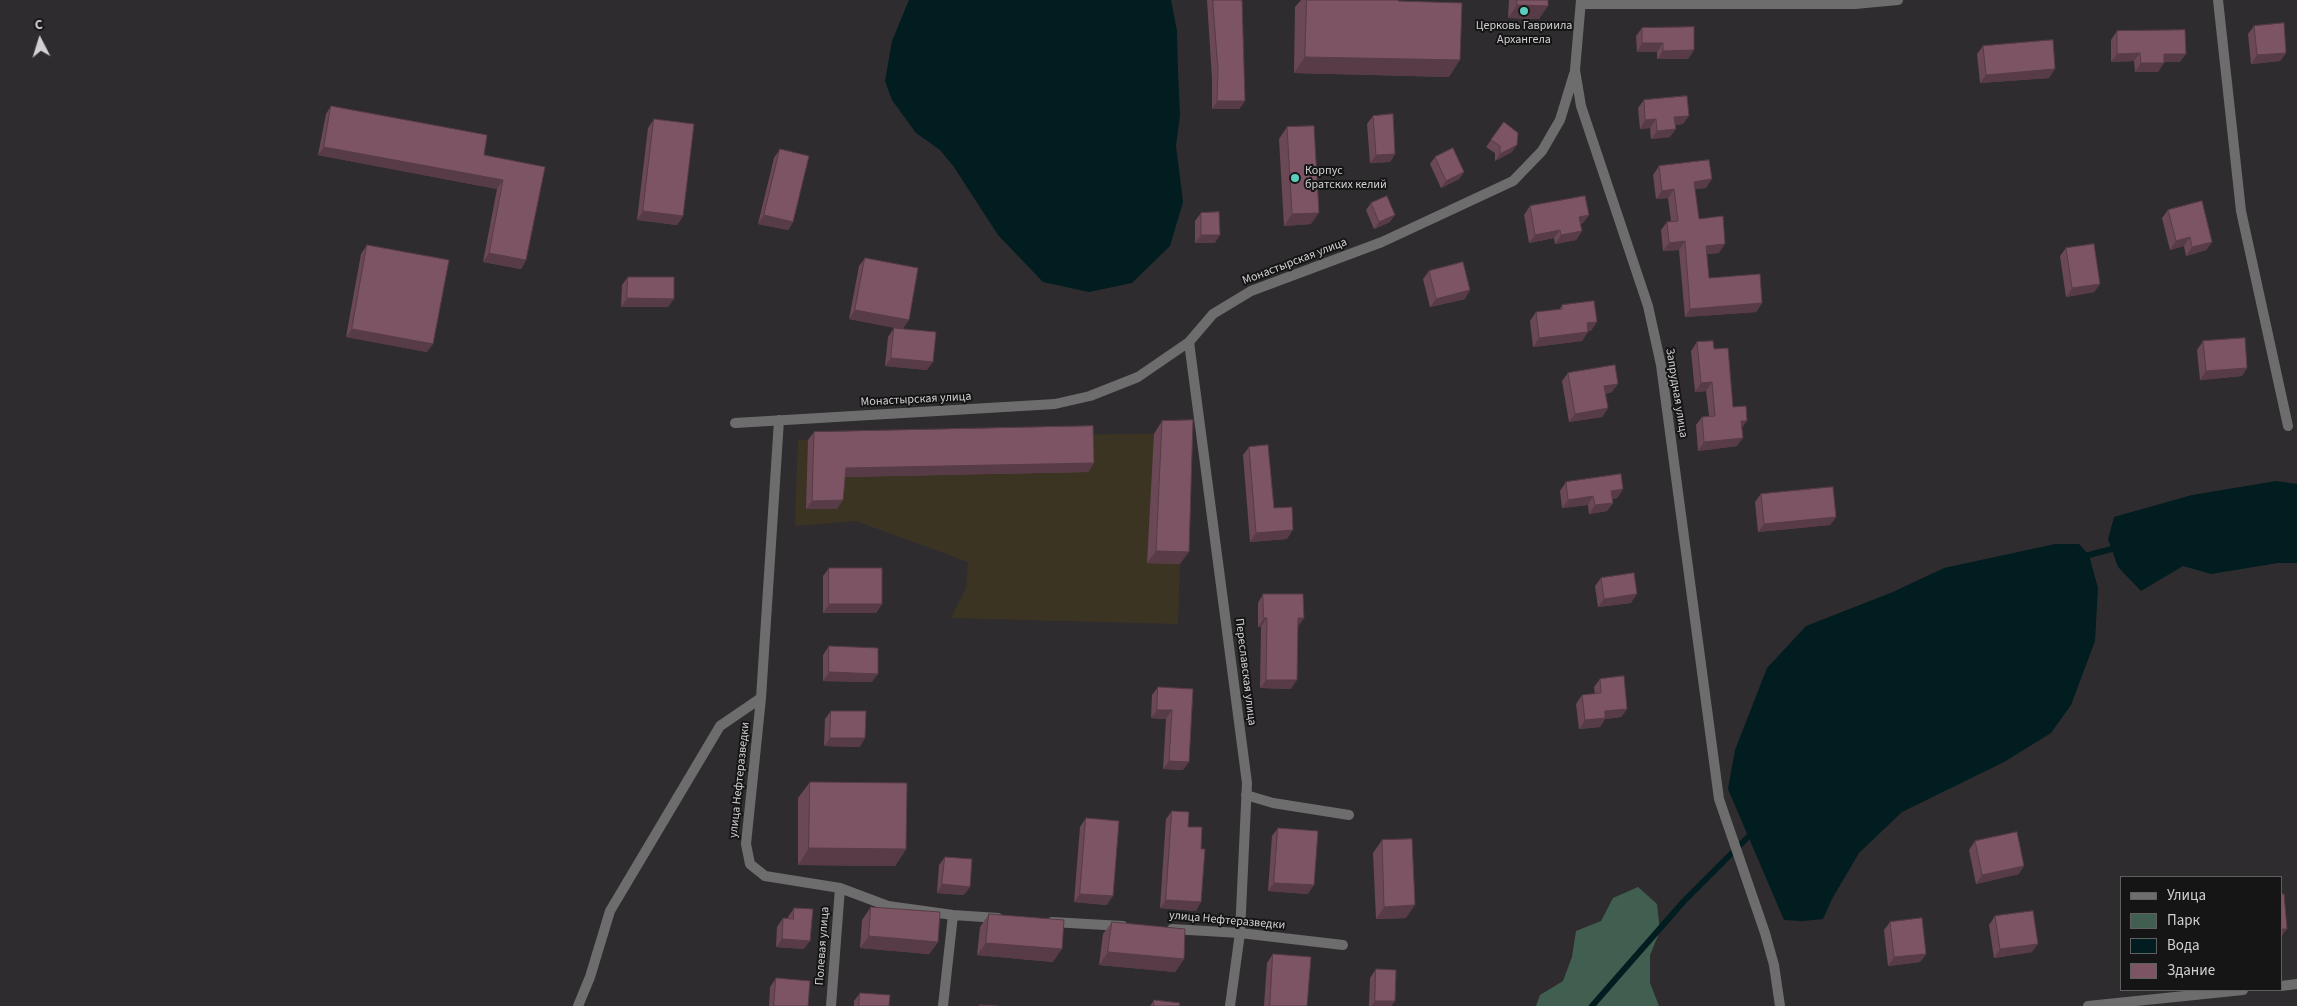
<!DOCTYPE html>
<meta charset="utf-8">
<style>
body{margin:0}
#map{position:relative;width:2297px;height:1006px;overflow:hidden;background:#2f2c2f;font-family:"Source Sans 3",sans-serif}
canvas{display:block}
.legend{position:absolute;left:2120px;top:876px;width:162px;height:115px;box-sizing:border-box;background:#161516;border:1px solid #616061;margin:0;padding:6px 9px;list-style:none;font-size:15px;color:#d2d1d2}
.legend li{display:flex;align-items:center;gap:10px;height:25px}
.legend b{width:25px;border:1px solid #616061}
.north{position:absolute;left:15px;top:15px;width:50px;height:50px;-webkit-text-stroke:4px #161516;paint-order:stroke;rotate:355deg;font-size:14px;font-weight:700;line-height:20px;text-align:center;color:#d2d1d2}
.north::after{content:'';display:block;margin:auto;width:18px;height:22px;background:#d2d1d2;clip-path:polygon(50% 0,100% 100%,50% 72%,0 100%)}
</style>
<div id="map">
<canvas width="2297" height="1006"></canvas>
<ul class="legend">
<li><b style="height:6px;background:#6e6d6d"></b>Улица</li>
<li><b style="height:14px;background:#405f51"></b>Парк</li>
<li><b style="height:14px;background:#011d1f"></b>Вода</li>
<li><b style="height:14px;background:#7c5464"></b>Здание</li>
</ul>
<div class="north">С</div>
</div>
<script>
const c = document.querySelector('canvas').getContext('2d');
c.lineJoin = 'round';
function paint(path, color) {
  c.fillStyle = color;
  c.fill(path, 'evenodd');
}
function strokePath(path, color, width, dash) {
  c.strokeStyle = color;
  c.lineWidth = width;
  c.lineCap = dash ? 'butt' : 'round';
  c.setLineDash(dash || []);
  c.stroke(path);
}
function label(font, color, halo, rows, align = 'center') {
  c.font = font + ' "Source Sans 3",sans-serif';
  c.lineWidth = 4;
  c.setLineDash([]);
  c.textBaseline = 'middle';
  c.strokeStyle = halo;
  c.fillStyle = color;
  for (const [text, x, y, turn = 0] of rows) {
    c.save();
    c.translate(x, y);
    c.rotate((+turn || 0) * Math.PI / 180);
    c.textAlign = isNaN(turn) ? turn : align;
    if (halo) c.strokeText(text, 0, 0);
    c.fillText(text, 0, 0);
    c.restore();
  }
}
paint(new Path2D(`
 M 1184,433 L 1178,624 L 951,618 L 966,588 L 968,562 L 856,521 L 795,526 L 798,440 Z`), '#3c3423');
paint(new Path2D(`
 M 1638,887 L 1657,904 L 1660,931 L 1650,955 L 1650,983 L 1659,1006 L 1536,1006 L 1540,995 L 1563,981 L 1572,957 L 1576,931 L 1601,921 L 1613,898 Z`), '#405f51');
paint(new Path2D(`
 M 909,0 L 1171,0 L 1177,31 L 1178,71 L 1180,115 L 1176,146 L 1183,202 L 1170,246 L 1132,283 L 1089,292 L 1043,282 L 998,235 L 954,167 L 940,150 L 916,133 L 892,100 L 885,81 L 892,41 Z
 M 2276,481 L 2297,484 L 2297,563 L 2278,563 L 2211,574 L 2183,566 L 2141,591 L 2118,567 L 2108,539 L 2114,517 L 2192,495 Z
 M 2055,544 L 2079,544 L 2089,555 L 2098,588 L 2095,641 L 2071,705 L 2051,733 L 2004,762 L 1902,812 L 1859,853 L 1832,899 L 1823,919 L 1803,921 L 1784,920 L 1728,789 L 1735,750 L 1767,668 L 1806,626 L 1893,592 L 1944,568 Z`), '#011d1f');
strokePath(new Path2D(`
 M 2082,560 L 2089,555 L 2119,547
 M 1592,1006 L 1684,901 L 1755,830`), '#011d1f', 6);
strokePath(new Path2D(`
 M 1581,0 L 1575,70 L 1581,106 L 1648,306 L 1661,365 L 1719,799 L 1765,933 L 1774,965 L 1780,1006
 M 2218,0 L 2241,211 L 2288,426
 M 1581,4 L 1855,4 L 1898,0
 M 1189,342 L 1247,783 L 1240,933 L 1230,1006
 M 735,423 L 1055,404 L 1090,396 L 1138,377 L 1189,342 L 1213,314 L 1251,291 L 1382,242 L 1513,181 L 1542,151 L 1560,120 L 1574,74
 M 761,698 L 779,420
 M 1246,795 L 1273,803 L 1349,815
 M 1052,922 L 1123,926
 M 1172,929 L 1240,933 L 1343,945
 M 2281,986 L 2297,984
 M 578,1006 L 590,977 L 610,911 L 720,726 L 761,698 L 746,844 L 750,864 L 765,876 L 840,888 L 888,906 L 953,915 L 998,918
 M 831,1006 L 840,888
 M 943,1006 L 953,915
 M 2088,1006 L 2243,990`), '#6e6d6d', 10);
paint(new Path2D(`
 M 1207,0 L 1242,0 L 1245,101 L 1239,109 L 1212,109 L 1212,79 Z
 M 1301,0 L 1398,0 L 1449,77 L 1294,73 L 1295,7 Z
 M 1509,0 L 1548,0 L 1539,19 L 1508,18 Z
 M 2254,26 L 2286,53 L 2280,61 L 2251,64 L 2248,34 Z
 M 1642,28 L 1694,50 L 1688,59 L 1657,59 L 1657,52 L 1637,52 L 1636,36 Z
 M 2117,31 L 2180,62 L 2164,62 L 2158,72 L 2135,72 L 2134,61 L 2111,62 L 2111,40 Z
 M 1983,46 L 2049,78 L 1980,83 L 1977,54 Z
 M 1644,100 L 1683,124 L 1675,125 L 1670,137 L 1651,139 L 1650,128 L 1640,129 L 1638,108 Z
 M 331,106 L 484,155 L 545,167 L 526,260 L 521,269 L 483,262 L 497,189 L 318,155 L 326,114 Z
 M 1373,116 L 1395,154 L 1390,162 L 1370,163 L 1367,124 Z
 M 654,119 L 683,216 L 677,225 L 637,220 L 648,128 Z
 M 1504,122 L 1512,152 L 1495,161 L 1495,153 L 1486,147 Z
 M 1287,127 L 1311,224 L 1284,226 L 1279,139 Z
 M 780,149 L 793,222 L 788,230 L 758,224 L 774,158 Z
 M 1435,157 L 1464,172 L 1459,179 L 1441,188 L 1430,164 Z
 M 1659,166 L 1706,188 L 1695,189 L 1699,219 L 1719,253 L 1707,254 L 1709,278 L 1762,303 L 1756,312 L 1685,317 L 1679,250 L 1663,251 L 1661,230 L 1667,222 L 1671,221 L 1668,198 L 1656,199 L 1653,175 Z
 M 1371,203 L 1390,222 L 1374,229 L 1366,210 Z
 M 1530,206 L 1589,215 L 1583,223 L 1580,224 L 1582,231 L 1576,240 L 1555,244 L 1554,238 L 1529,243 L 1524,215 Z
 M 2168,210 L 2212,242 L 2206,250 L 2186,256 L 2184,246 L 2170,250 L 2162,218 Z
 M 1201,213 L 1215,243 L 1195,243 L 1195,221 Z
 M 367,245 L 427,352 L 346,337 L 361,254 Z
 M 2066,248 L 2100,284 L 2094,292 L 2066,297 L 2060,256 Z
 M 865,258 L 903,329 L 927,370 L 885,366 L 888,337 L 894,328 L 901,329 L 849,319 L 859,266 Z
 M 1429,271 L 1465,299 L 1430,307 L 1423,279 Z
 M 628,277 L 668,307 L 621,307 L 622,285 Z
 M 1562,305 L 1591,331 L 1588,331 L 1582,341 L 1533,347 L 1530,321 L 1536,312 L 1559,310 Z
 M 2203,341 L 2247,368 L 2242,376 L 2200,380 L 2197,350 Z
 M 1697,342 L 1714,349 L 1733,407 L 1742,428 L 1737,446 L 1698,451 L 1696,425 L 1702,417 L 1709,416 L 1706,391 L 1695,392 L 1691,351 Z
 M 1568,373 L 1612,392 L 1605,394 L 1608,408 L 1602,417 L 1569,422 L 1562,381 Z
 M 1162,421 L 1180,564 L 1147,563 L 1154,434 Z
 M 814,432 L 1094,463 L 1088,472 L 845,477 L 837,509 L 806,509 L 808,440 Z
 M 1249,447 L 1274,508 L 1287,539 L 1250,542 L 1243,455 Z
 M 1566,482 L 1623,489 L 1617,498 L 1612,499 L 1613,503 L 1607,511 L 1589,514 L 1588,505 L 1562,508 L 1560,491 Z
 M 1761,494 L 1836,517 L 1830,525 L 1758,532 L 1755,502 Z
 M 829,568 L 882,604 L 876,613 L 823,613 L 823,576 Z
 M 1601,578 L 1631,603 L 1598,607 L 1595,586 Z
 M 1263,594 L 1304,618 L 1298,626 L 1291,689 L 1260,688 L 1261,627 L 1258,627 L 1258,603 Z
 M 829,646 L 872,682 L 823,681 L 823,655 Z
 M 1600,679 L 1627,709 L 1621,717 L 1605,719 L 1600,727 L 1579,729 L 1576,704 L 1582,695 L 1595,694 L 1594,687 Z
 M 1158,687 L 1193,689 L 1183,770 L 1163,769 L 1166,719 L 1151,718 L 1152,695 Z
 M 831,711 L 860,747 L 824,746 L 825,719 Z
 M 810,782 L 906,849 L 895,866 L 798,865 L 798,798 Z
 M 1172,811 L 1188,827 L 1196,911 L 1160,908 L 1166,819 Z
 M 1086,818 L 1107,905 L 1074,902 L 1080,827 Z
 M 1278,828 L 1308,894 L 1268,891 L 1272,836 Z
 M 1382,840 L 1406,918 L 1376,919 L 1373,853 Z
 M 1975,841 L 2019,874 L 1976,884 L 1969,850 Z
 M 945,857 L 964,895 L 937,893 L 939,865 Z
 M 871,907 L 938,942 L 929,954 L 860,948 L 862,920 Z
 M 794,908 L 804,949 L 776,947 L 777,927 L 783,918 L 788,919 L 788,917 Z
 M 989,914 L 1053,962 L 977,955 L 980,927 Z
 M 1995,916 L 2032,952 L 1994,958 L 1989,925 Z
 M 1112,922 L 1184,959 L 1175,972 L 1099,965 L 1103,934 Z
 M 1890,922 L 1926,954 L 1920,962 L 1888,966 L 1884,930 Z
 M 1273,954 L 1307,1006 L 1264,1006 L 1267,963 Z
 M 1376,969 L 1395,1001 L 1391,1006 L 1369,1006 L 1370,978 Z
 M 776,978 L 808,1006 L 769,1006 L 770,987 Z
 M 860,993 L 889,1006 L 854,1006 L 854,1001 Z
 M 1154,1000 L 1179,1006 L 1150,1006 Z`), '#6b4856');
paint(new Path2D(`
 M 1517,5 L 1548,6 L 1539,19 L 1508,18 Z
 M 1642,43 L 1663,43 L 1657,52 L 1637,52 Z
 M 1694,50 L 1688,59 L 1657,59 L 1663,51 Z
 M 2140,53 L 2134,61 L 2111,62 L 2117,54 Z
 M 2286,53 L 2280,61 L 2251,64 L 2257,55 Z
 M 2164,54 L 2186,54 L 2180,62 L 2158,62 Z
 M 1305,57 L 1460,60 L 1449,77 L 1294,73 Z
 M 2141,63 L 2164,63 L 2158,72 L 2135,72 Z
 M 2055,69 L 2049,78 L 1980,83 L 1986,75 Z
 M 1217,101 L 1245,101 L 1239,109 L 1212,109 Z
 M 1689,116 L 1683,124 L 1669,126 L 1674,117 Z
 M 1656,119 L 1650,128 L 1640,129 L 1645,120 Z
 M 1676,129 L 1670,137 L 1651,139 L 1657,131 Z
 M 1517,145 L 1512,152 L 1495,161 L 1500,154 Z
 M 324,147 L 503,180 L 497,189 L 318,155 Z
 M 1395,154 L 1390,162 L 1370,163 L 1376,155 Z
 M 1464,172 L 1459,179 L 1441,188 L 1446,181 Z
 M 1712,179 L 1706,188 L 1688,190 L 1694,182 Z
 M 1674,189 L 1668,198 L 1656,199 L 1662,191 Z
 M 643,211 L 683,216 L 677,225 L 637,220 Z
 M 1319,213 L 1311,224 L 1284,226 L 1292,214 Z
 M 764,215 L 793,222 L 788,230 L 758,224 Z
 M 1395,215 L 1390,222 L 1374,229 L 1379,222 Z
 M 1589,215 L 1583,223 L 1573,225 L 1579,217 Z
 M 1560,230 L 1554,238 L 1529,243 L 1535,235 Z
 M 1582,231 L 1576,240 L 1555,244 L 1561,235 Z
 M 1201,235 L 1220,235 L 1215,243 L 1195,243 Z
 M 2190,237 L 2184,246 L 2170,250 L 2176,241 Z
 M 1685,241 L 1679,250 L 1663,251 L 1669,243 Z
 M 2212,242 L 2206,250 L 2186,256 L 2192,247 Z
 M 1725,244 L 1719,253 L 1700,254 L 1706,246 Z
 M 489,253 L 526,260 L 521,269 L 483,262 Z
 M 2100,284 L 2094,292 L 2066,297 L 2072,288 Z
 M 1470,290 L 1465,299 L 1430,307 L 1436,299 Z
 M 627,298 L 674,299 L 668,307 L 621,307 Z
 M 1762,303 L 1756,312 L 1685,317 L 1690,309 Z
 M 855,310 L 909,320 L 903,329 L 849,319 Z
 M 1597,322 L 1591,331 L 1581,332 L 1587,323 Z
 M 352,329 L 433,344 L 427,352 L 346,337 Z
 M 1588,332 L 1582,341 L 1533,347 L 1539,338 Z
 M 891,358 L 933,362 L 927,370 L 885,366 Z
 M 2247,368 L 2242,376 L 2200,380 L 2206,371 Z
 M 1712,382 L 1706,391 L 1695,392 L 1701,383 Z
 M 1618,384 L 1612,392 L 1598,395 L 1604,386 Z
 M 1608,408 L 1602,417 L 1569,422 L 1575,414 Z
 M 1741,421 L 1747,421 L 1741,429 Z
 M 1743,438 L 1737,446 L 1698,451 L 1704,442 Z
 M 1094,463 L 1088,472 L 840,477 L 846,468 Z
 M 1623,489 L 1617,498 L 1605,500 L 1611,491 Z
 M 1593,496 L 1588,505 L 1562,508 L 1568,500 Z
 M 843,500 L 837,509 L 806,509 L 812,501 Z
 M 1613,503 L 1607,511 L 1589,514 L 1595,505 Z
 M 1836,517 L 1830,525 L 1758,532 L 1764,524 Z
 M 1293,530 L 1287,539 L 1250,542 L 1256,533 Z
 M 1156,551 L 1189,552 L 1180,564 L 1147,563 Z
 M 1637,594 L 1631,603 L 1598,607 L 1604,599 Z
 M 829,604 L 882,604 L 876,613 L 823,613 Z
 M 1264,618 L 1267,618 L 1261,627 L 1258,627 Z
 M 1298,618 L 1304,618 L 1298,626 Z
 M 829,672 L 878,674 L 872,682 L 823,681 Z
 M 1266,680 L 1297,680 L 1291,689 L 1260,688 Z
 M 1627,709 L 1621,717 L 1605,719 L 1600,727 L 1579,729 L 1585,720 L 1605,711 Z
 M 1157,710 L 1172,710 L 1166,719 L 1151,718 Z
 M 830,738 L 865,738 L 860,747 L 824,746 Z
 M 1169,761 L 1189,762 L 1183,770 L 1163,769 Z
 M 809,848 L 906,849 L 895,866 L 798,865 Z
 M 2024,866 L 2019,874 L 1976,884 L 1982,875 Z
 M 1274,883 L 1314,885 L 1308,894 L 1268,891 Z
 M 942,884 L 970,887 L 964,895 L 937,893 Z
 M 1080,894 L 1113,896 L 1107,905 L 1074,902 Z
 M 1166,900 L 1201,902 L 1196,911 L 1160,908 Z
 M 1415,905 L 1406,918 L 1376,919 L 1384,907 Z
 M 2281,929 L 2287,929 L 2281,937 Z
 M 869,936 L 938,942 L 929,954 L 860,948 Z
 M 782,939 L 810,941 L 804,949 L 776,947 Z
 M 986,943 L 1062,949 L 1053,962 L 977,955 Z
 M 2038,944 L 2032,952 L 1994,958 L 2000,949 Z
 M 1108,952 L 1184,959 L 1175,972 L 1099,965 Z
 M 1926,954 L 1920,962 L 1888,966 L 1894,957 Z
 M 1375,1001 L 1395,1001 L 1391,1006 L 1371,1006 Z`), '#573b46');
const building = new Path2D(`
 M 1213,0 L 1242,0 L 1245,101 L 1217,101 L 1218,70 Z
 M 1307,0 L 1398,0 L 1398,1 L 1462,3 L 1460,60 L 1305,57 Z
 M 1517,0 L 1548,0 L 1548,6 L 1517,5 Z
 M 2284,23 L 2286,53 L 2257,55 L 2254,26 Z
 M 1694,27 L 1694,50 L 1663,51 L 1663,43 L 1642,43 L 1642,28 Z
 M 2185,30 L 2186,54 L 2164,54 L 2164,63 L 2141,63 L 2140,53 L 2117,54 L 2117,31 Z
 M 2053,40 L 2055,69 L 1986,75 L 1983,46 Z
 M 1687,96 L 1689,116 L 1674,117 L 1676,129 L 1657,131 L 1656,119 L 1645,120 L 1644,100 Z
 M 331,106 L 487,135 L 484,155 L 545,167 L 526,260 L 489,253 L 503,180 L 324,147 Z
 M 1393,114 L 1395,154 L 1376,155 L 1373,116 Z
 M 654,119 L 694,124 L 683,216 L 643,211 Z
 M 1504,122 L 1518,133 L 1517,145 L 1500,154 L 1500,146 L 1491,140 Z
 M 1314,126 L 1319,213 L 1292,214 L 1287,127 Z
 M 1453,148 L 1464,172 L 1446,181 L 1435,157 Z
 M 780,149 L 809,156 L 793,222 L 764,215 Z
 M 1709,160 L 1712,179 L 1694,182 L 1699,219 L 1723,216 L 1725,244 L 1706,246 L 1709,278 L 1760,274 L 1762,303 L 1690,309 L 1685,241 L 1669,243 L 1667,222 L 1678,221 L 1674,189 L 1662,191 L 1659,166 Z
 M 1387,196 L 1395,215 L 1379,222 L 1371,203 Z
 M 1585,196 L 1589,215 L 1579,217 L 1582,231 L 1561,235 L 1560,230 L 1535,235 L 1530,206 Z
 M 2202,201 L 2212,242 L 2192,247 L 2190,237 L 2176,241 L 2168,210 Z
 M 1219,212 L 1220,235 L 1201,235 L 1201,213 Z
 M 2094,244 L 2100,284 L 2072,288 L 2066,248 Z
 M 367,245 L 449,260 L 433,344 L 352,329 Z
 M 865,258 L 918,268 L 909,320 L 855,310 Z
 M 1463,262 L 1470,290 L 1436,299 L 1429,271 Z
 M 628,277 L 674,277 L 674,299 L 627,298 Z
 M 1594,301 L 1597,322 L 1587,323 L 1588,332 L 1539,338 L 1536,312 L 1562,309 L 1562,305 Z
 M 894,328 L 936,332 L 933,362 L 891,358 Z
 M 2245,338 L 2247,368 L 2206,371 L 2203,341 Z
 M 1713,341 L 1714,349 L 1728,348 L 1733,407 L 1746,406 L 1747,421 L 1741,421 L 1743,438 L 1704,442 L 1702,417 L 1715,416 L 1712,382 L 1701,383 L 1697,342 Z
 M 1615,365 L 1618,384 L 1604,386 L 1608,408 L 1575,414 L 1568,373 Z
 M 1193,420 L 1189,552 L 1156,551 L 1162,421 Z
 M 1093,426 L 1094,463 L 846,468 L 843,500 L 812,501 L 814,432 Z
 M 1268,445 L 1274,508 L 1292,507 L 1293,530 L 1256,533 L 1249,447 Z
 M 1621,474 L 1623,489 L 1611,491 L 1613,503 L 1595,505 L 1593,496 L 1568,500 L 1566,482 Z
 M 1833,487 L 1836,517 L 1764,524 L 1761,494 Z
 M 829,568 L 882,568 L 882,604 L 829,604 Z
 M 1634,573 L 1637,594 L 1604,599 L 1601,578 Z
 M 1263,594 L 1303,594 L 1304,618 L 1298,618 L 1297,680 L 1266,680 L 1267,618 L 1264,618 Z
 M 829,646 L 878,648 L 878,674 L 829,672 Z
 M 1624,676 L 1627,709 L 1605,711 L 1605,718 L 1585,720 L 1582,695 L 1601,693 L 1600,679 Z
 M 1158,687 L 1193,689 L 1189,762 L 1169,761 L 1172,710 L 1157,710 Z
 M 831,711 L 866,711 L 865,738 L 830,738 Z
 M 810,782 L 907,783 L 906,849 L 809,848 Z
 M 1172,811 L 1189,812 L 1188,827 L 1202,827 L 1201,849 L 1205,849 L 1201,902 L 1166,900 Z
 M 1086,818 L 1119,821 L 1113,896 L 1080,894 Z
 M 1278,828 L 1318,831 L 1314,885 L 1274,883 Z
 M 2017,832 L 2024,866 L 1982,875 L 1975,841 Z
 M 1412,839 L 1415,905 L 1384,907 L 1382,840 Z
 M 945,857 L 972,859 L 970,887 L 942,884 Z
 M 2281,894 L 2284,894 L 2287,929 L 2281,929 Z
 M 871,907 L 940,912 L 938,942 L 869,936 Z
 M 794,908 L 813,909 L 810,941 L 782,939 L 783,918 L 793,919 Z
 M 2033,911 L 2038,944 L 2000,949 L 1995,916 Z
 M 989,914 L 1064,920 L 1062,949 L 986,943 Z
 M 1922,918 L 1926,954 L 1894,957 L 1890,922 Z
 M 1112,922 L 1185,929 L 1184,959 L 1108,952 Z
 M 1273,954 L 1311,957 L 1307,1006 L 1270,1006 Z
 M 1376,969 L 1396,970 L 1395,1001 L 1375,1001 Z
 M 776,978 L 810,981 L 808,1006 L 774,1006 Z
 M 860,993 L 890,995 L 889,1006 L 859,1006 Z
 M 1154,1000 L 1180,1003 L 1179,1006 L 1154,1006 Z
 M 980,1005 L 998,1006 L 980,1006 Z`);
paint(building, '#7c5464');
strokePath(building, '#573b46', 1);
for (const [x, y, r, color] of [
 [1524,11,5,"#59cebf"],
 [1295,178,5,"#59cebf"]
]) {
  const dot = new Path2D();
  dot.arc(x, y, r, 0, 2 * Math.PI);
  c.fillStyle = color;
  c.fill(dot);
  strokePath(dot, '#161516', 2);
}
label('12px', '#d2d1d2', '#161516', [
 ["Церковь Гавриила",1524,26],
 ["Архангела",1524,40],
 ["Корпус",1305,171,"left"],
 ["братских келий",1305,185,"left"]
]);
label('12px', '#d2d1d2', '#161516', [
 ["Монастырская улица",1295,262,-21],
 ["Запрудная улица",1676,393,81],
 ["Монастырская улица",916,400,-3],
 ["Переславская улица",1245,672,83],
 ["улица Нефтеразведки",740,780,-84],
 ["улица Нефтеразведки",1227,921,5],
 ["Полевая улица",823,946,-86]
]);
</script>
